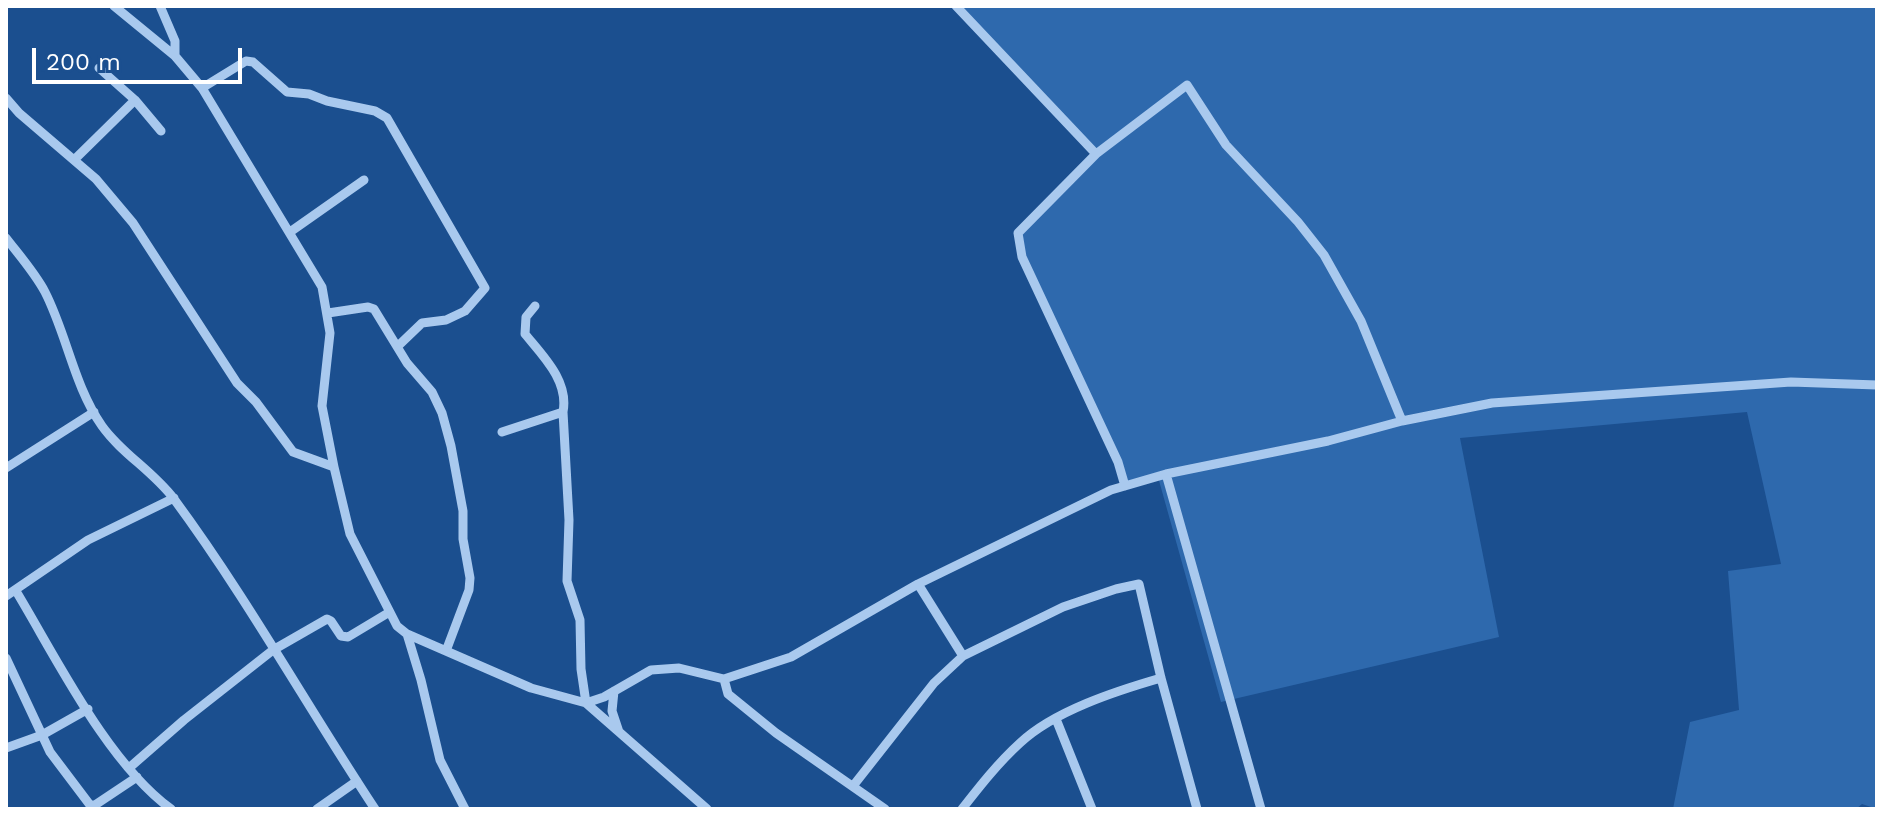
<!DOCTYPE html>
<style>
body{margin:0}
#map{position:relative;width:1883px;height:815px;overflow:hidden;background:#1b4f8f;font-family:"Work Sans",sans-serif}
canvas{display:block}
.frame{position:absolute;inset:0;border:8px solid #fff;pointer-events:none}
.scale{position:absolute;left:32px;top:48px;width:210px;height:36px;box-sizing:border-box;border:4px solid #fff;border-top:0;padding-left:10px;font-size:24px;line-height:28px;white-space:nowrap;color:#fff;-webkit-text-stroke:6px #1b4f8f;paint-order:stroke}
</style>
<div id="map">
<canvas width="1883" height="815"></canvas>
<div class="frame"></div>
<div class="scale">200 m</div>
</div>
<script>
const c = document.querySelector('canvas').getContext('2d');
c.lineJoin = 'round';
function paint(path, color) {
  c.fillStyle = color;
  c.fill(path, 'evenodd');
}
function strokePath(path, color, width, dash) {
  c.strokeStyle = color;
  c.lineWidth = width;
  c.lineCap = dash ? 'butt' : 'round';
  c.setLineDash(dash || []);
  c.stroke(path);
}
paint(new Path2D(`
 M 956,6 L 1877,6 L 1877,809 L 1862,804 L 1856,809 L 1673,809 L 1690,722 L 1739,710 L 1728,571 L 1781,564 L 1747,412 L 1460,438 L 1499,637 L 1221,702 L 1158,477 L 1125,486 L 1022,257 L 1018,233 L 1096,154 Z`), '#2e69ad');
strokePath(new Path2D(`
 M 114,6 L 175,56 L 202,88 L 322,287 L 330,333 L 322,406 L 334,467 L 350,534 L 397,626 L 407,634 L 531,688 L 586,703 L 604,697 L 651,670 L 679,668 L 724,679 L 791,657 L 918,584 L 1111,490 L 1166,474 L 1328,441 L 1402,421 L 1492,403 L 1791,382 L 1877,385
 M 160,6 L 175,41 L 175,56
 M 956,6 L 1096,154
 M 99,68 L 135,100 L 161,131
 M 202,88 L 246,61 L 253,62 L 287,92 L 309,94 L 327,101 L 375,111 L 387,118 L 485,288 L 465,311 L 446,320 L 422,323 L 398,346
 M 6,98 L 19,113 L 96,179 L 133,223 L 237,383 L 256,402 L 293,452 L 334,467
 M 75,159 L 135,100
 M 290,232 L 364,180
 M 6,238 C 19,255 35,273 45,292 C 67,335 74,386 102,426 C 122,454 153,471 174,499 C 247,598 307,706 375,809
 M 535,306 L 526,317 L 525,334 C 543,356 569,381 563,412 L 569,520 L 567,581 L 580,620 L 581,669 L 586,703 L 707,809
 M 328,313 L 368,307 L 374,309 L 407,363 L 432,392 L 442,413 L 451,446 L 463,511 L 463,539 L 470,578 L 469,590 L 446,651
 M 502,432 L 563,412
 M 6,468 L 94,412
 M 1166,474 L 1261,809
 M 1125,486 L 1118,462 L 1022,257 L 1018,233 L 1096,154 L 1187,85 L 1226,145 L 1298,222 L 1324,255 L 1361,321 L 1402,421
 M 918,584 L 963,656
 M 16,591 C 57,659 107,762 171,809
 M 6,596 L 88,540 L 174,498
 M 407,634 L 421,680 L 440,760 L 465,809
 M 6,658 L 50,752 L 90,805 L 95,805 L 137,777
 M 724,679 L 728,694 L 776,733 L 885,809
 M 614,691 L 612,711 L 619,732
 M 1056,719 L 1092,809
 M 6,748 L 42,735 L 88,709
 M 129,768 L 184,720 L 273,650 L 327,619 L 331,621 L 341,636 L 348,637 L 388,613
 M 853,786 L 934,683 L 963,656 L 1063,607 L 1116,589 L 1139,584 L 1161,678 L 1197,809
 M 317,809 L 357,781
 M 962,809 C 980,786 998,763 1020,743 C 1054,711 1116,691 1161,678`), '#a9c9ee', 9);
</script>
